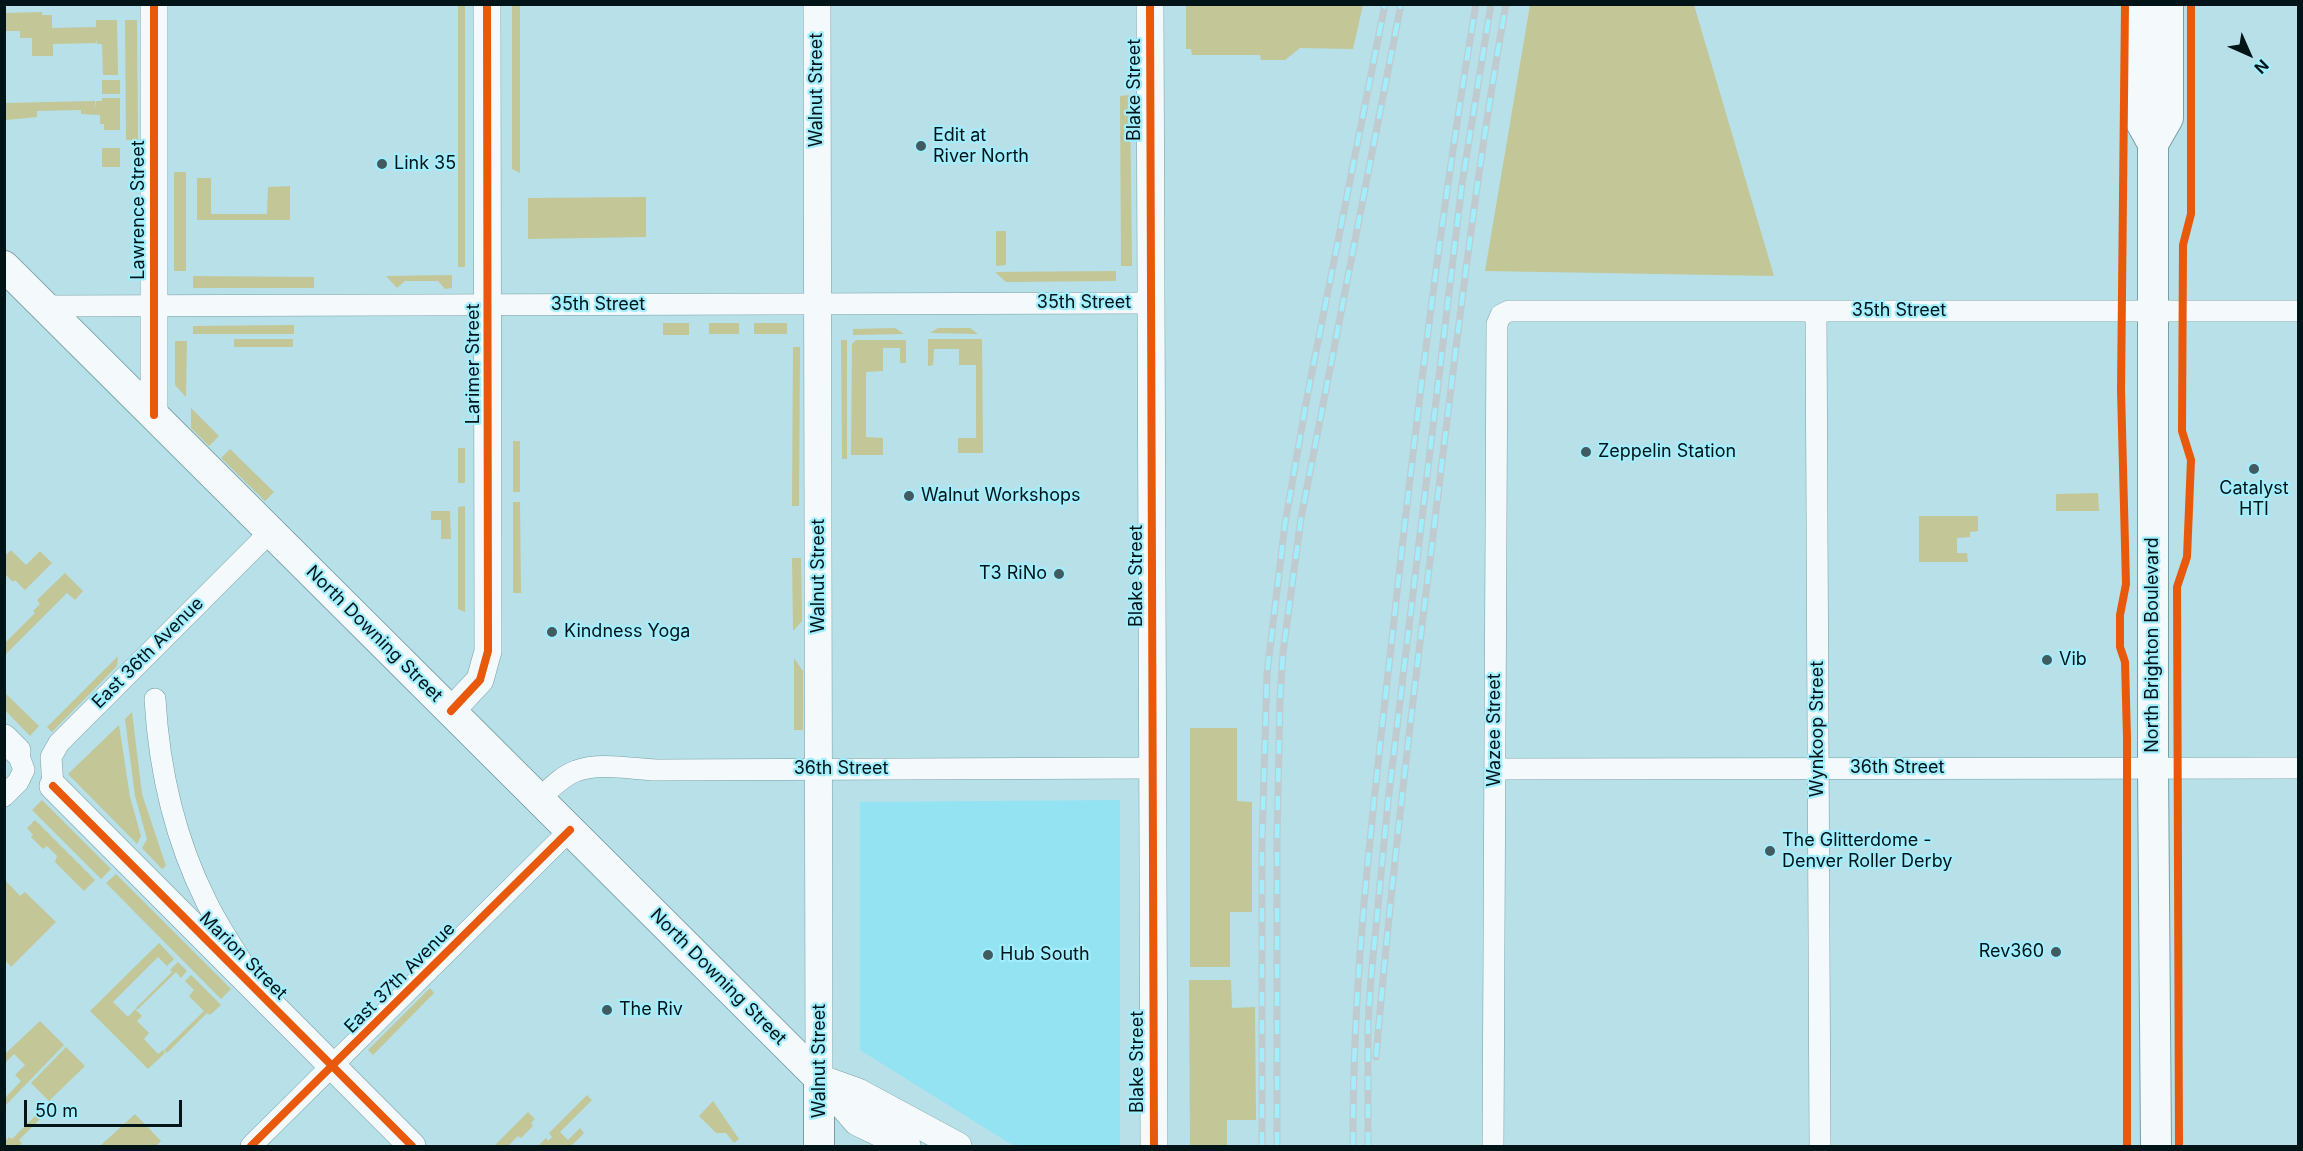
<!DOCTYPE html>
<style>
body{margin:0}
#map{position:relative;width:2303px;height:1151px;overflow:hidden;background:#b7e0e9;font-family:Inter,sans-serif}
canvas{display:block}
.frame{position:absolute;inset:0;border:6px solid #011418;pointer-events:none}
.north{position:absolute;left:2219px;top:24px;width:60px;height:60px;-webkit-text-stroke:4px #a3eefd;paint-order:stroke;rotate:135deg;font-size:16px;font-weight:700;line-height:24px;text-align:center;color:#011418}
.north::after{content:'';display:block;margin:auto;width:21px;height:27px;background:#011418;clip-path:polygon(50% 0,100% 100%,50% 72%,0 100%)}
.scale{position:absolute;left:24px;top:1100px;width:158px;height:27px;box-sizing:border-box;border:3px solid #011418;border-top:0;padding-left:8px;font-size:18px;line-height:21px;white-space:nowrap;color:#011418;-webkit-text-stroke:4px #a3eefd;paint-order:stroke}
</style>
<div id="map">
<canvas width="2303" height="1151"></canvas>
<div class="frame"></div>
<div class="north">N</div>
<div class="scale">50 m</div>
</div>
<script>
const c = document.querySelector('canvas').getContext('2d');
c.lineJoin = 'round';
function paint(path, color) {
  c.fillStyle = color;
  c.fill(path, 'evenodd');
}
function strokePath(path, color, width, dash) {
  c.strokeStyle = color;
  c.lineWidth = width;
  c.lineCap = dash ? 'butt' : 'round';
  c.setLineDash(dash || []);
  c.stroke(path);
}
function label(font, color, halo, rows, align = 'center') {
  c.font = font + ' Inter,sans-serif';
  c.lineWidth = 4.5;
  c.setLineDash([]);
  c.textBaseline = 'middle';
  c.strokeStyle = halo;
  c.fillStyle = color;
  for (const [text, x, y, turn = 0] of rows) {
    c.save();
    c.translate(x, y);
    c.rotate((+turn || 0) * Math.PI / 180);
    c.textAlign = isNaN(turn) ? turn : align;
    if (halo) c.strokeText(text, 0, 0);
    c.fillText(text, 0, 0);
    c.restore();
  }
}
paint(new Path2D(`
 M 1120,800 L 1120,1146 L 1014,1146 L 860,1050 L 860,802 Z`), '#94e3f3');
paint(new Path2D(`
 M 465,5 L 465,267 L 458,267 L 458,5 Z
 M 520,5 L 520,173 L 512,169 L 512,5 Z
 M 1186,5 L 1186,4 L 1363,5 L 1353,49 L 1300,48 L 1285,60 L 1261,60 L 1260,55 L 1192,55 L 1191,49 L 1186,49 Z
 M 1530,5 L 1694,5 L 1774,276 L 1485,271 Z
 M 42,12 L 42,15 L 52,15 L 52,28 L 96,27 L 96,20 L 117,20 L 118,75 L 103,75 L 102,44 L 97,44 L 96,39 L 96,43 L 53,44 L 53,56 L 32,56 L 32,38 L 20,38 L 20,31 L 5,31 L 5,13 Z
 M 125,20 L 137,20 L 138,140 L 126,140 Z
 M 102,80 L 120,80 L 120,94 L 102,94 Z
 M 1130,95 L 1132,266 L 1121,266 L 1120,96 Z
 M 102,98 L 120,98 L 120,130 L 104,130 L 104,124 L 100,124 L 100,115 L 81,114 L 81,110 L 37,111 L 37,117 L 6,120 L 5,103 L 95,101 L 95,108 L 96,101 L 102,101 Z
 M 102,148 L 120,148 L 120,167 L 102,167 Z
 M 174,172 L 186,172 L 186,271 L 174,271 Z
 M 197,178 L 211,178 L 211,214 L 267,214 L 268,187 L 290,186 L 290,220 L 197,220 Z
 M 646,197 L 646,237 L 528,239 L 528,198 Z
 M 996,231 L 1006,231 L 1006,265 L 996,266 Z
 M 1116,271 L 1116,281 L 1006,282 L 995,272 Z
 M 452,275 L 452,288 L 445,289 L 438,281 L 405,281 L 397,288 L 386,276 Z
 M 193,276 L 314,277 L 314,288 L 193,288 Z
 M 663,323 L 689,323 L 689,335 L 663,335 Z
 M 709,323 L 739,323 L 739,334 L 709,334 Z
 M 754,323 L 787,323 L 787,334 L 754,334 Z
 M 294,325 L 294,334 L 193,334 L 193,326 Z
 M 895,328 L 904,334 L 853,335 L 853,329 Z
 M 938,328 L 970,328 L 978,334 L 930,333 Z
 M 234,339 L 293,339 L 293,347 L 234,347 Z
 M 928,339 L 982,339 L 983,453 L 958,453 L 958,438 L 976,438 L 976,365 L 959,365 L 959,349 L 934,349 L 933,365 L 928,366 Z
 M 841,340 L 847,340 L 847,459 L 842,459 Z
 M 856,340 L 906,340 L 906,363 L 900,363 L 900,348 L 883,348 L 883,371 L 866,372 L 866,437 L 883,438 L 883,455 L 851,455 L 852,344 Z
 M 175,341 L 187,341 L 186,397 L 175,385 Z
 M 793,347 L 800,347 L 799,506 L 792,506 Z
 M 191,408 L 219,436 L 209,446 L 191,428 Z
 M 513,441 L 520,441 L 520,492 L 513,492 Z
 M 458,448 L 465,448 L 465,483 L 458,483 Z
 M 230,449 L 274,492 L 265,501 L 221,458 Z
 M 2098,493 L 2099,511 L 2056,511 L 2056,494 Z
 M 513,502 L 520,502 L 521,593 L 513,593 Z
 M 465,506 L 465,612 L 458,609 L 458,507 Z
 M 431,511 L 450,511 L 451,539 L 441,539 L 441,520 L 431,520 Z
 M 1919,516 L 1978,516 L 1978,531 L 1970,532 L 1970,537 L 1957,538 L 1957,553 L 1967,553 L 1968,562 L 1919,562 Z
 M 11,550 L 26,565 L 40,551 L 52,563 L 25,590 L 15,580 L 13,582 L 5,574 L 5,556 Z
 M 792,558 L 801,558 L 802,621 L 793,631 Z
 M 65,573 L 83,591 L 75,600 L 67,593 L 5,655 L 5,643 L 35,613 L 33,611 L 40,604 L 37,600 Z
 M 118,656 L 117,666 L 52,732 L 47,727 Z
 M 794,658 L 803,671 L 803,730 L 794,730 Z
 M 4,692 L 39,726 L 30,736 L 5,710 Z
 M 132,712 L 142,794 L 166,866 L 162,869 L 142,848 L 147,839 L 135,796 L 125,719 Z
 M 119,725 L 130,797 L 141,836 L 137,844 L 68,774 Z
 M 1190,728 L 1237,728 L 1237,801 L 1252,802 L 1252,912 L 1230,912 L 1230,967 L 1190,967 Z
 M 42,800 L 111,869 L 101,879 L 32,810 Z
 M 35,820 L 95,880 L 84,891 L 55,862 L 57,856 L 47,846 L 43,849 L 31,837 L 33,835 L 27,828 Z
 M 116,874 L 231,989 L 221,999 L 106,883 Z
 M 5,880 L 20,896 L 25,892 L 56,922 L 11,967 L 5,960 Z
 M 159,943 L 174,959 L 167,966 L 158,957 L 113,1002 L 128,1017 L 135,1009 L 142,1016 L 137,1021 L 149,1033 L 144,1039 L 158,1054 L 163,1050 L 165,1053 L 148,1069 L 90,1011 Z
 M 178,962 L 187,971 L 181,978 L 176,972 L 137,1010 L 136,1008 L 172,972 L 170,970 Z
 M 191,975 L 221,1005 L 210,1015 L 207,1013 L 167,1053 L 164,1050 L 204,1011 L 189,996 L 194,990 L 185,981 Z
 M 1189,980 L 1231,980 L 1232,1008 L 1255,1007 L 1256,1120 L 1227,1120 L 1227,1146 L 1190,1146 Z
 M 430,988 L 434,993 L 373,1055 L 368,1050 Z
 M 40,1021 L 64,1045 L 5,1106 L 5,1098 L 21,1081 L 15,1075 L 25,1065 L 14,1054 L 5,1063 L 5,1054 Z
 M 66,1047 L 85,1066 L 49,1101 L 31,1083 Z
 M 587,1095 L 592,1100 L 560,1132 L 568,1140 L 580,1128 L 584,1133 L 571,1146 L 559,1145 L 557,1146 L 541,1146 L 539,1145 L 546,1138 L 548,1141 L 552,1137 L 549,1133 Z
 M 713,1101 L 739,1139 L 734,1143 L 726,1133 L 716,1133 L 699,1116 Z
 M 40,1111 L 44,1115 L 19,1140 L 22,1143 L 19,1146 L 5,1146 L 5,1142 L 9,1137 L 12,1139 Z
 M 528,1112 L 535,1119 L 531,1123 L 533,1126 L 521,1138 L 518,1136 L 508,1146 L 494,1146 Z
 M 135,1114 L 161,1141 L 156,1146 L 100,1146 Z`), '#c3c696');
const minor = new Path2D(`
 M 45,306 L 1151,303
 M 1816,311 L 1820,1146
 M 155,699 C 159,768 175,839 206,901 C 218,926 234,949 248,972
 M 1495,769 L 2298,768
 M 53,786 L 51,757 L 59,743 L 271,531
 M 4,796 L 18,782 L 24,770 L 17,751
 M 539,799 C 550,789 562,776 576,771 C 599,762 632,769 656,770 L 1152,768
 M 251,1146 L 570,830
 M 1493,1146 L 1497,324 L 1501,315 L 1509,311 L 2298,311`);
const tertiary = new Path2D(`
 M 154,4 L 154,415
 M 817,4 L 819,1078
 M 1150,4 L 1154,1146
 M 451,711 L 480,680 L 488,651 L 487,4
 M 4,738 L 17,751
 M 53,786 L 412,1146
 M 819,1078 L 858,1092 L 958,1146
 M 820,1079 L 857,1122 L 907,1146`);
const secondary = new Path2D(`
 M 2139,4 L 2139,119 L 2153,144
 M 4,266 L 819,1078 L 819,1146
 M 2156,1146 L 2153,768 L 2153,144 L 2168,118 L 2168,4`);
strokePath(minor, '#769ea5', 22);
strokePath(tertiary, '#769ea5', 28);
strokePath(secondary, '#769ea5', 32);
strokePath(minor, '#f4fafc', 21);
strokePath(tertiary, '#f4fafc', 27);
strokePath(secondary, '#f4fafc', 30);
const rail = new Path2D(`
 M 1376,1057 C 1392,869 1415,682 1438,495 C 1458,331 1477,167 1506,4
 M 1262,1146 L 1262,844 L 1267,673 L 1285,524 L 1308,392 L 1385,4
 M 1277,1146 L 1277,839 L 1280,698 L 1283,653 L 1301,518 L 1401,4
 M 1353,1146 C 1352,973 1374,801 1393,629 C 1416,420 1441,212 1476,4
 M 1368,1146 L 1368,1025 L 1371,978 L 1388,802 L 1462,184 L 1491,4`);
strokePath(rail, '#bfcbce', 7);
strokePath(rail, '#a3eefd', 4.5, [14]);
strokePath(new Path2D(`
 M 154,4 L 154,415
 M 1150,4 L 1154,1146
 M 2125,4 L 2121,390 L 2126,584 L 2120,615 L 2120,647 L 2125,662 L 2127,738 L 2127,1146
 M 451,711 L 480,680 L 488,651 L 487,4
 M 53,786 L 412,1146
 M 251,1146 L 570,830
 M 2179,1146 L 2177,587 L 2187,557 L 2191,460 L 2182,431 L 2183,245 L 2191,214 L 2191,4`), '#e8590c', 8);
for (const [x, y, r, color] of [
 [921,146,6,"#415b61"],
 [382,164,6,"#415b61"],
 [1586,452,6,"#415b61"],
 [2254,469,6,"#415b61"],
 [909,496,6,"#415b61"],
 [1059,574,6,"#415b61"],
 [552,632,6,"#415b61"],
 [2047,660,6,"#415b61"],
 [1770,851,6,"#415b61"],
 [2056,952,6,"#415b61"],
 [988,955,6,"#415b61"],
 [607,1010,6,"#415b61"]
]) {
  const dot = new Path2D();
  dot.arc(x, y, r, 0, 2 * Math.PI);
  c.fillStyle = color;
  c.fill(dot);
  strokePath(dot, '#a3eefd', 2);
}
label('18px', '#011418', '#a3eefd', [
 ["Walnut Street",817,90,-90],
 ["Blake Street",1135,90,-90],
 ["Lawrence Street",139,210,-90],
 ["35th Street",1084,303],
 ["35th Street",598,305],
 ["35th Street",1899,311],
 ["Larimer Street",474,364,-90],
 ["Walnut Street",819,576,-90],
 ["Blake Street",1137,576,-90],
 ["North Downing Street",374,634,45],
 ["North Brighton Boulevard",2153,645,-90],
 ["East 36th Avenue",148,653,-45],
 ["Wynkoop Street",1818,729,-90],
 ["Wazee Street",1495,730,-90],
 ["36th Street",1897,768],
 ["36th Street",841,769],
 ["Marion Street",243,956,45],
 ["North Downing Street",718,977,45],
 ["East 37th Avenue",400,978,-45],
 ["Walnut Street",820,1061,-90],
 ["Blake Street",1138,1062,-90]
]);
label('18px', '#011418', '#a3eefd', [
 ["Edit at",933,136],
 ["River North",933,157],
 ["Link 35",394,164],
 ["Zeppelin Station",1598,452],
 ["Catalyst",2254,489,"center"],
 ["HTI",2254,510,"center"],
 ["Walnut Workshops",921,496],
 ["T3 RiNo",1047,574,"right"],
 ["Kindness Yoga",564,632],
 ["Vib",2059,660],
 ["The Glitterdome -",1782,841],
 ["Denver Roller Derby",1782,862],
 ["Rev360",2044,952,"right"],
 ["Hub South",1000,955],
 ["The Riv",619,1010]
], 'left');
</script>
